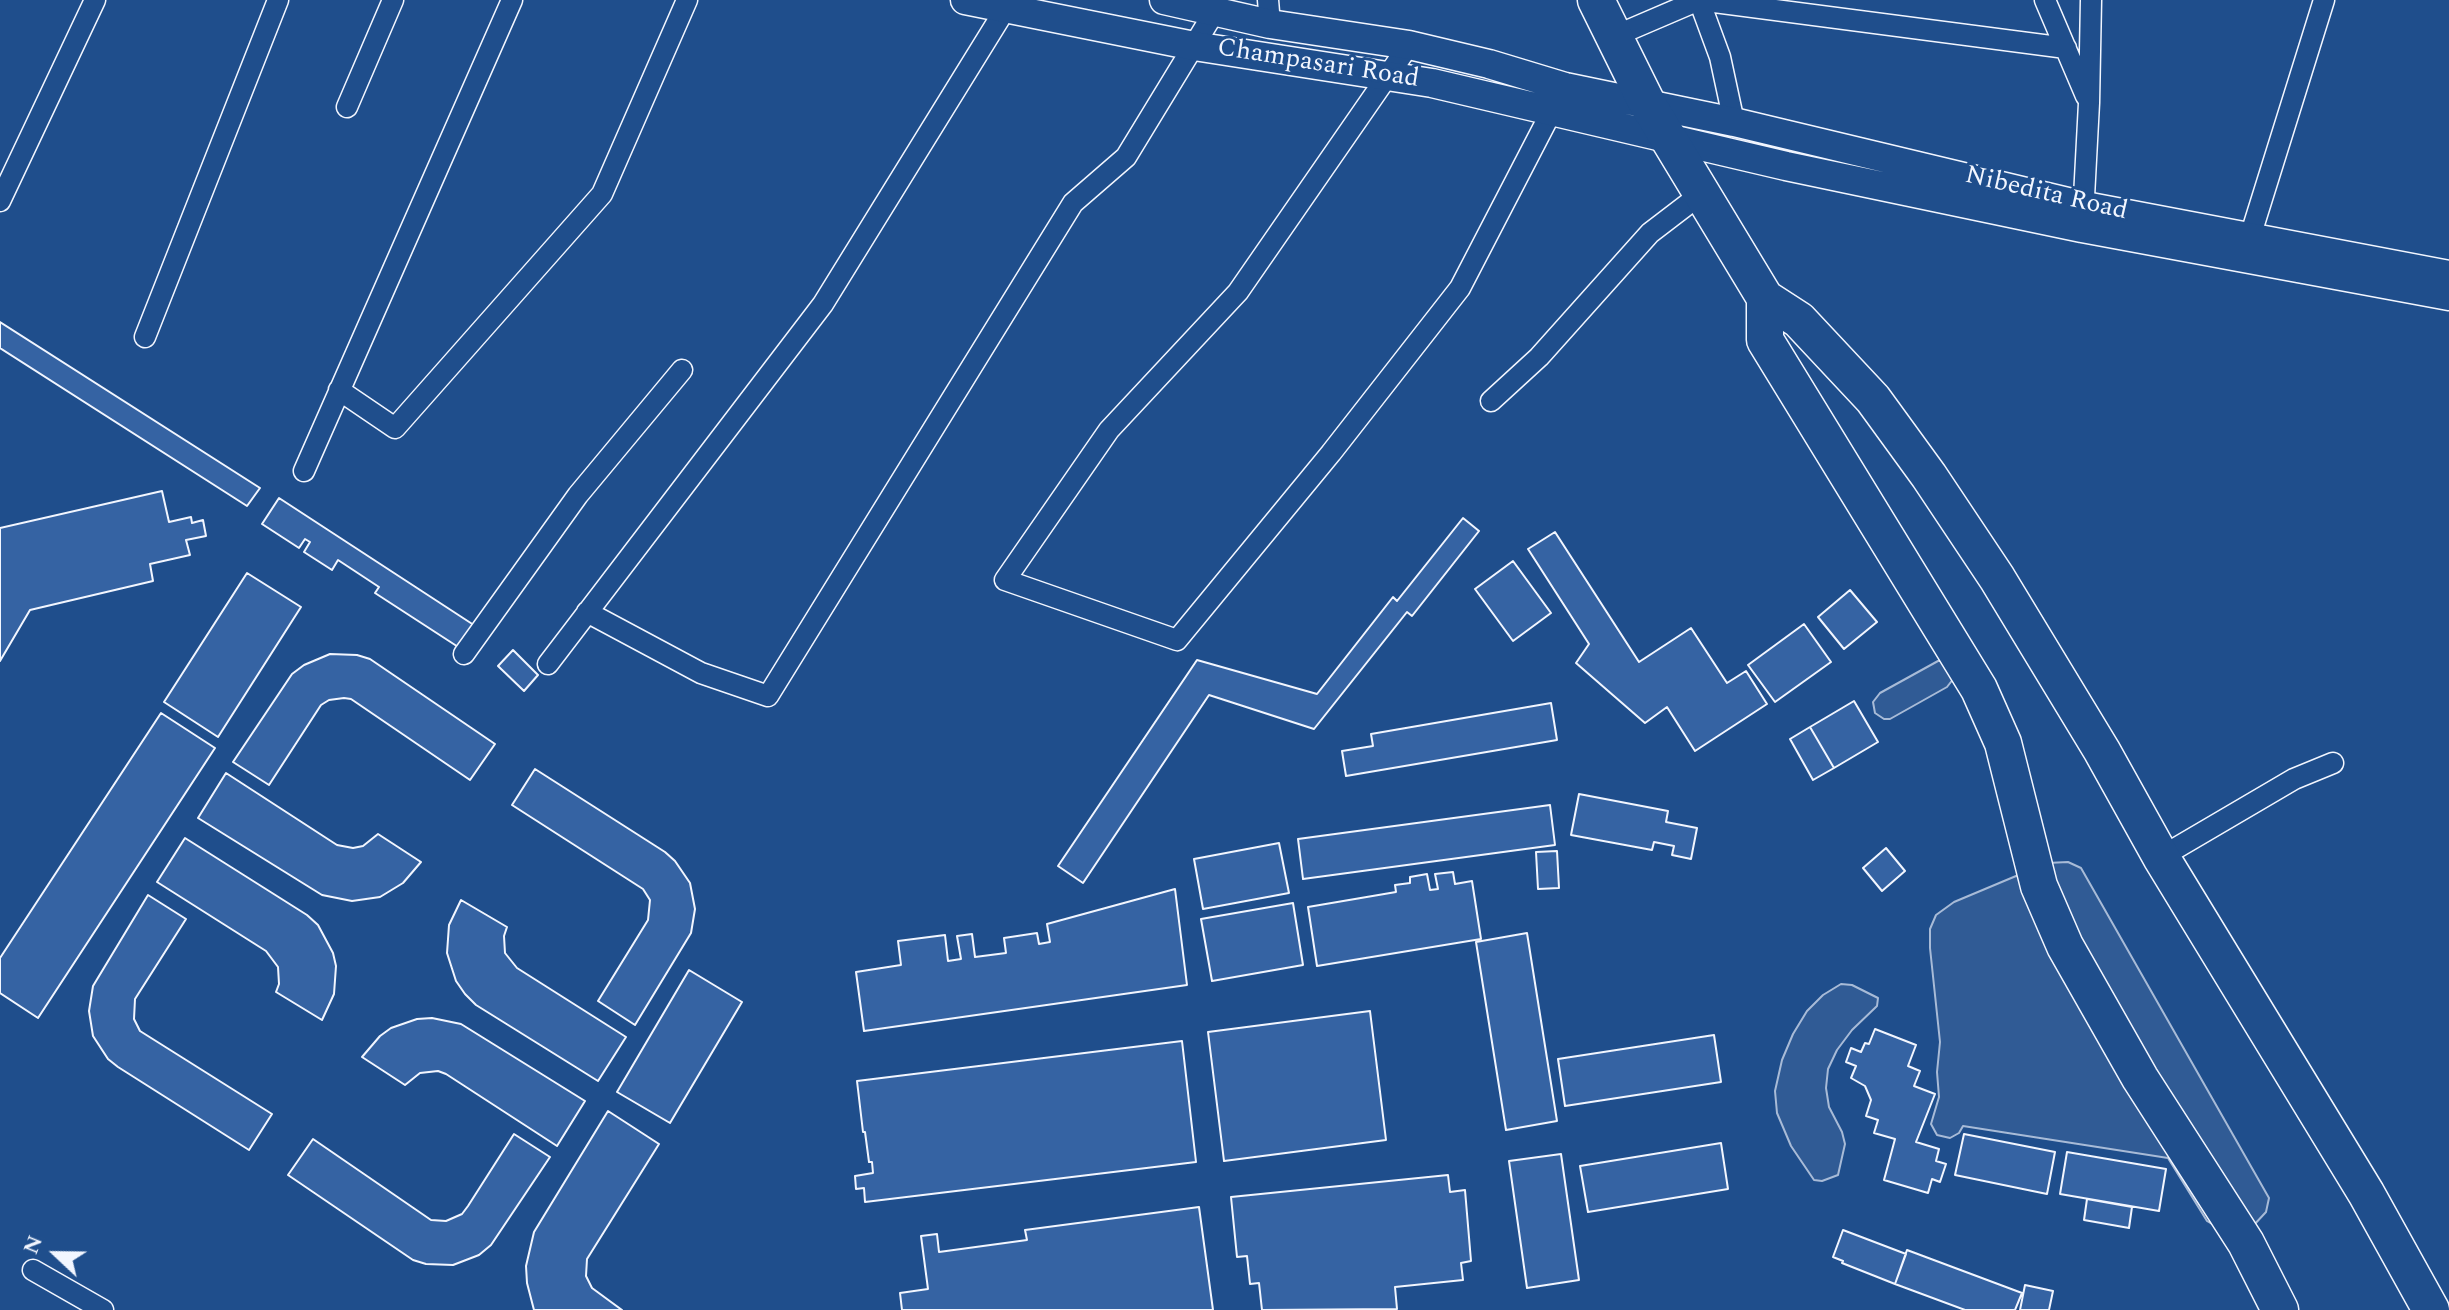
<!DOCTYPE html>
<style>
body{margin:0}
#map{position:relative;width:2449px;height:1310px;overflow:hidden;background:#1f4e8c;font-family:Spectral,serif}
canvas{display:block}
.north{position:absolute;left:16px;top:1214px;width:80px;height:80px;-webkit-text-stroke:6px #1f4e8c;paint-order:stroke;rotate:292deg;font-size:22px;font-weight:700;line-height:32px;text-align:center;color:#f2f6ff}
.north::after{content:'';display:block;margin:auto;width:28px;height:36px;background:#f2f6ff;clip-path:polygon(50% 0,100% 100%,50% 72%,0 100%)}
</style>
<div id="map">
<canvas width="2449" height="1310"></canvas>
<div class="north">N</div>
</div>
<script>
const c = document.querySelector('canvas').getContext('2d');
c.lineJoin = 'round';
function paint(path, color) {
  c.fillStyle = color;
  c.fill(path, 'evenodd');
}
function strokePath(path, color, width, dash) {
  c.strokeStyle = color;
  c.lineWidth = width;
  c.lineCap = dash ? 'butt' : 'round';
  c.setLineDash(dash || []);
  c.stroke(path);
}
function label(font, color, halo, rows, align = 'center') {
  c.font = font + ' Spectral,serif';
  c.lineWidth = 6;
  c.setLineDash([]);
  c.textBaseline = 'middle';
  c.strokeStyle = halo;
  c.fillStyle = color;
  for (const [text, x, y, turn = 0] of rows) {
    c.save();
    c.translate(x, y);
    c.rotate((+turn || 0) * Math.PI / 180);
    c.textAlign = isNaN(turn) ? turn : align;
    if (halo) c.strokeText(text, 0, 0);
    c.fillText(text, 0, 0);
    c.restore();
  }
}
const built = new Path2D(`
 M 1938,661 L 1943,661 L 1954,678 L 1947,687 L 1890,719 L 1884,719 L 1875,713 L 1873,702 L 1880,693 Z
 M 2068,862 L 2081,868 L 2269,1198 L 2266,1212 L 2253,1226 L 2222,1230 L 2207,1221 L 2168,1158 L 1963,1126 L 1959,1133 L 1950,1138 L 1937,1135 L 1931,1124 L 1939,1097 L 1937,1072 L 1940,1042 L 1930,948 L 1930,929 L 1936,915 L 1954,902 L 2047,863 Z
 M 1841,984 L 1852,985 L 1878,998 L 1877,1006 L 1852,1030 L 1837,1050 L 1828,1069 L 1826,1088 L 1829,1107 L 1842,1132 L 1845,1144 L 1838,1175 L 1822,1181 L 1814,1180 L 1791,1146 L 1777,1113 L 1775,1091 L 1782,1060 L 1793,1034 L 1807,1011 L 1823,995 Z`);
paint(built, '#305b95');
strokePath(built, '#a8bbd7', 2);
const building = new Path2D(`
 M 0,322 L 260,488 L 247,506 L 0,348 Z
 M 162,491 L 169,522 L 191,517 L 192,523 L 203,520 L 206,536 L 186,540 L 190,555 L 150,564 L 153,581 L 30,610 L 0,661 L 0,528 Z
 M 279,498 L 483,631 L 469,654 L 375,593 L 379,587 L 338,560 L 332,570 L 304,552 L 310,542 L 305,539 L 299,548 L 262,524 Z
 M 1463,518 L 1479,531 L 1412,616 L 1407,612 L 1314,729 L 1209,695 L 1083,883 L 1058,866 L 1197,660 L 1317,694 L 1393,597 L 1397,601 Z
 M 1555,532 L 1639,662 L 1691,628 L 1727,683 L 1746,671 L 1767,704 L 1695,751 L 1667,707 L 1645,723 L 1576,663 L 1589,644 L 1528,549 Z
 M 1513,561 L 1551,613 L 1513,641 L 1475,589 Z
 M 247,573 L 301,607 L 218,737 L 164,702 Z
 M 1850,590 L 1877,622 L 1844,649 L 1818,617 Z
 M 1804,624 L 1831,662 L 1775,702 L 1748,665 Z
 M 513,650 L 538,675 L 524,691 L 498,666 Z
 M 330,654 L 357,655 L 370,659 L 495,744 L 470,780 L 351,699 L 344,698 L 329,700 L 321,705 L 269,785 L 233,762 L 292,674 L 304,665 Z
 M 1854,701 L 1878,742 L 1834,768 L 1810,727 Z
 M 1551,703 L 1557,740 L 1346,776 L 1342,751 L 1373,746 L 1371,734 Z
 M 161,713 L 215,748 L 38,1018 L 0,993 L 0,958 Z
 M 1810,727 L 1834,768 L 1813,780 L 1790,739 Z
 M 535,769 L 665,852 L 675,861 L 690,883 L 695,909 L 691,933 L 635,1025 L 598,1001 L 648,920 L 650,900 L 643,889 L 512,805 Z
 M 226,773 L 337,845 L 353,848 L 363,846 L 378,834 L 421,862 L 403,883 L 380,897 L 352,901 L 322,895 L 198,818 Z
 M 1579,794 L 1668,811 L 1666,822 L 1697,828 L 1691,859 L 1672,855 L 1674,846 L 1654,842 L 1652,850 L 1571,835 Z
 M 1550,805 L 1555,845 L 1303,879 L 1298,839 Z
 M 185,838 L 307,915 L 318,925 L 333,953 L 336,966 L 334,994 L 322,1020 L 276,992 L 279,984 L 278,967 L 266,951 L 157,882 Z
 M 1279,843 L 1289,893 L 1203,909 L 1194,859 Z
 M 1886,848 L 1905,871 L 1882,891 L 1863,868 Z
 M 1557,851 L 1559,888 L 1538,889 L 1536,852 Z
 M 1453,872 L 1455,884 L 1472,881 L 1481,939 L 1317,966 L 1308,907 L 1396,892 L 1395,885 L 1410,883 L 1410,877 L 1427,874 L 1430,890 L 1438,889 L 1435,874 Z
 M 1175,889 L 1187,985 L 864,1031 L 856,972 L 901,965 L 898,941 L 945,935 L 948,961 L 961,959 L 957,936 L 972,934 L 975,957 L 1006,953 L 1004,938 L 1037,933 L 1039,944 L 1050,942 L 1047,924 Z
 M 148,895 L 186,919 L 135,999 L 134,1019 L 140,1031 L 272,1114 L 249,1150 L 118,1067 L 108,1059 L 93,1036 L 89,1011 L 93,986 Z
 M 461,900 L 507,927 L 504,936 L 505,953 L 517,968 L 626,1037 L 598,1081 L 476,1005 L 465,994 L 456,981 L 447,953 L 449,925 Z
 M 1293,903 L 1303,965 L 1212,981 L 1201,919 Z
 M 1527,933 L 1557,1121 L 1506,1130 L 1476,942 Z
 M 689,970 L 742,1002 L 670,1123 L 617,1092 Z
 M 1370,1011 L 1386,1140 L 1224,1161 L 1208,1032 Z
 M 432,1018 L 461,1024 L 585,1101 L 557,1146 L 446,1074 L 438,1071 L 420,1073 L 405,1085 L 362,1057 L 380,1036 L 391,1028 L 417,1019 Z
 M 1875,1029 L 1916,1045 L 1908,1066 L 1920,1071 L 1914,1086 L 1935,1094 L 1916,1142 L 1939,1149 L 1936,1161 L 1946,1164 L 1940,1182 L 1932,1179 L 1928,1193 L 1884,1180 L 1895,1139 L 1874,1133 L 1878,1120 L 1866,1116 L 1871,1100 L 1865,1086 L 1851,1078 L 1856,1066 L 1846,1062 L 1851,1048 L 1861,1052 L 1865,1043 L 1869,1044 Z
 M 1714,1035 L 1721,1082 L 1565,1106 L 1558,1059 Z
 M 1182,1041 L 1196,1162 L 865,1202 L 864,1188 L 856,1189 L 855,1176 L 873,1173 L 872,1162 L 869,1162 L 865,1132 L 863,1132 L 857,1081 Z
 M 608,1111 L 659,1144 L 587,1259 L 586,1276 L 592,1288 L 622,1310 L 534,1310 L 527,1283 L 526,1266 L 534,1232 Z
 M 514,1134 L 550,1157 L 491,1245 L 479,1255 L 453,1265 L 426,1264 L 413,1260 L 288,1175 L 313,1139 L 431,1220 L 446,1221 L 462,1214 L 468,1206 Z
 M 1964,1134 L 2055,1152 L 2047,1194 L 1955,1175 Z
 M 1721,1143 L 1728,1189 L 1588,1212 L 1580,1166 Z
 M 2067,1152 L 2166,1169 L 2159,1211 L 2060,1194 Z
 M 1561,1154 L 1579,1280 L 1527,1288 L 1509,1161 Z
 M 1448,1175 L 1450,1192 L 1465,1190 L 1471,1261 L 1461,1263 L 1463,1280 L 1395,1287 L 1397,1309 L 1262,1310 L 1259,1283 L 1250,1284 L 1247,1256 L 1237,1257 L 1231,1197 Z
 M 2087,1199 L 2132,1207 L 2129,1228 L 2084,1220 Z
 M 1199,1207 L 1213,1310 L 902,1310 L 900,1293 L 928,1289 L 921,1236 L 937,1234 L 939,1252 L 1027,1240 L 1025,1230 Z
 M 1843,1230 L 1906,1254 L 1895,1284 L 1842,1263 L 1843,1261 L 1833,1257 Z
 M 1907,1250 L 2022,1293 L 2015,1310 L 1965,1310 L 1895,1284 Z
 M 2025,1285 L 2053,1291 L 2049,1310 L 2020,1310 Z`);
paint(building, '#3563a3');
strokePath(building, '#f2f6ff', 2);
const street = new Path2D(`
 M 1268,0 L 1270,24
 M 1699,0 L 1720,57 L 1734,122
 M 2045,0 L 2086,96
 M 1615,36 L 1699,0 L 2066,48
 M 1409,45 L 1238,292 L 1109,430 L 1005,580 L 1177,640 L 1331,453 L 1460,288 L 1557,101
 M 347,107 L 393,0
 M 0,201 L 95,0
 M 2083,216 L 2089,103 L 2091,0
 M 2250,237 L 2324,0
 M 145,337 L 278,0
 M 339,390 L 395,428 L 602,194 L 687,0
 M 1491,401 L 1539,357 L 1650,233 L 1701,194
 M 304,471 L 512,0
 M 587,612 L 701,673 L 768,696 L 1073,203 L 1126,157 L 1215,11
 M 464,654 L 578,495 L 682,370
 M 548,664 L 823,304 L 1011,0
 M 2161,857 L 2294,779 L 2333,763
 M 33,1270 L 103,1310`);
const secondary = new Path2D(`
 M 965,0 L 1194,46 L 1432,83 L 1786,166 L 2082,228 L 2449,296
 M 1164,0 L 1270,24 L 1409,45 L 1489,64 L 1565,87 L 1734,122 L 2085,206 L 2449,275`);
const highway = new Path2D(`
 M 1596,0 L 1647,103 L 1765,298 L 1799,320 L 1873,399 L 1929,476 L 1997,578 L 2102,751 L 2161,857 L 2366,1193 L 2431,1310
 M 1765,298 L 1765,340 L 1979,689 L 2003,743 L 2039,886 L 2065,946 L 2140,1078 L 2246,1243 L 2280,1310`);
strokePath(street, '#f2f6ff', 23);
strokePath(secondary, '#f2f6ff', 31);
strokePath(highway, '#f2f6ff', 39);
strokePath(street, '#1f4e8c', 20);
strokePath(secondary, '#1f4e8c', 28);
strokePath(highway, '#1f4e8c', 36);
label('26px', '#f2f6ff', '#1f4e8c', [
 ["Champasari Road",1318,65,9],
 ["Nibedita Road",2046,195,13]
]);
</script>
